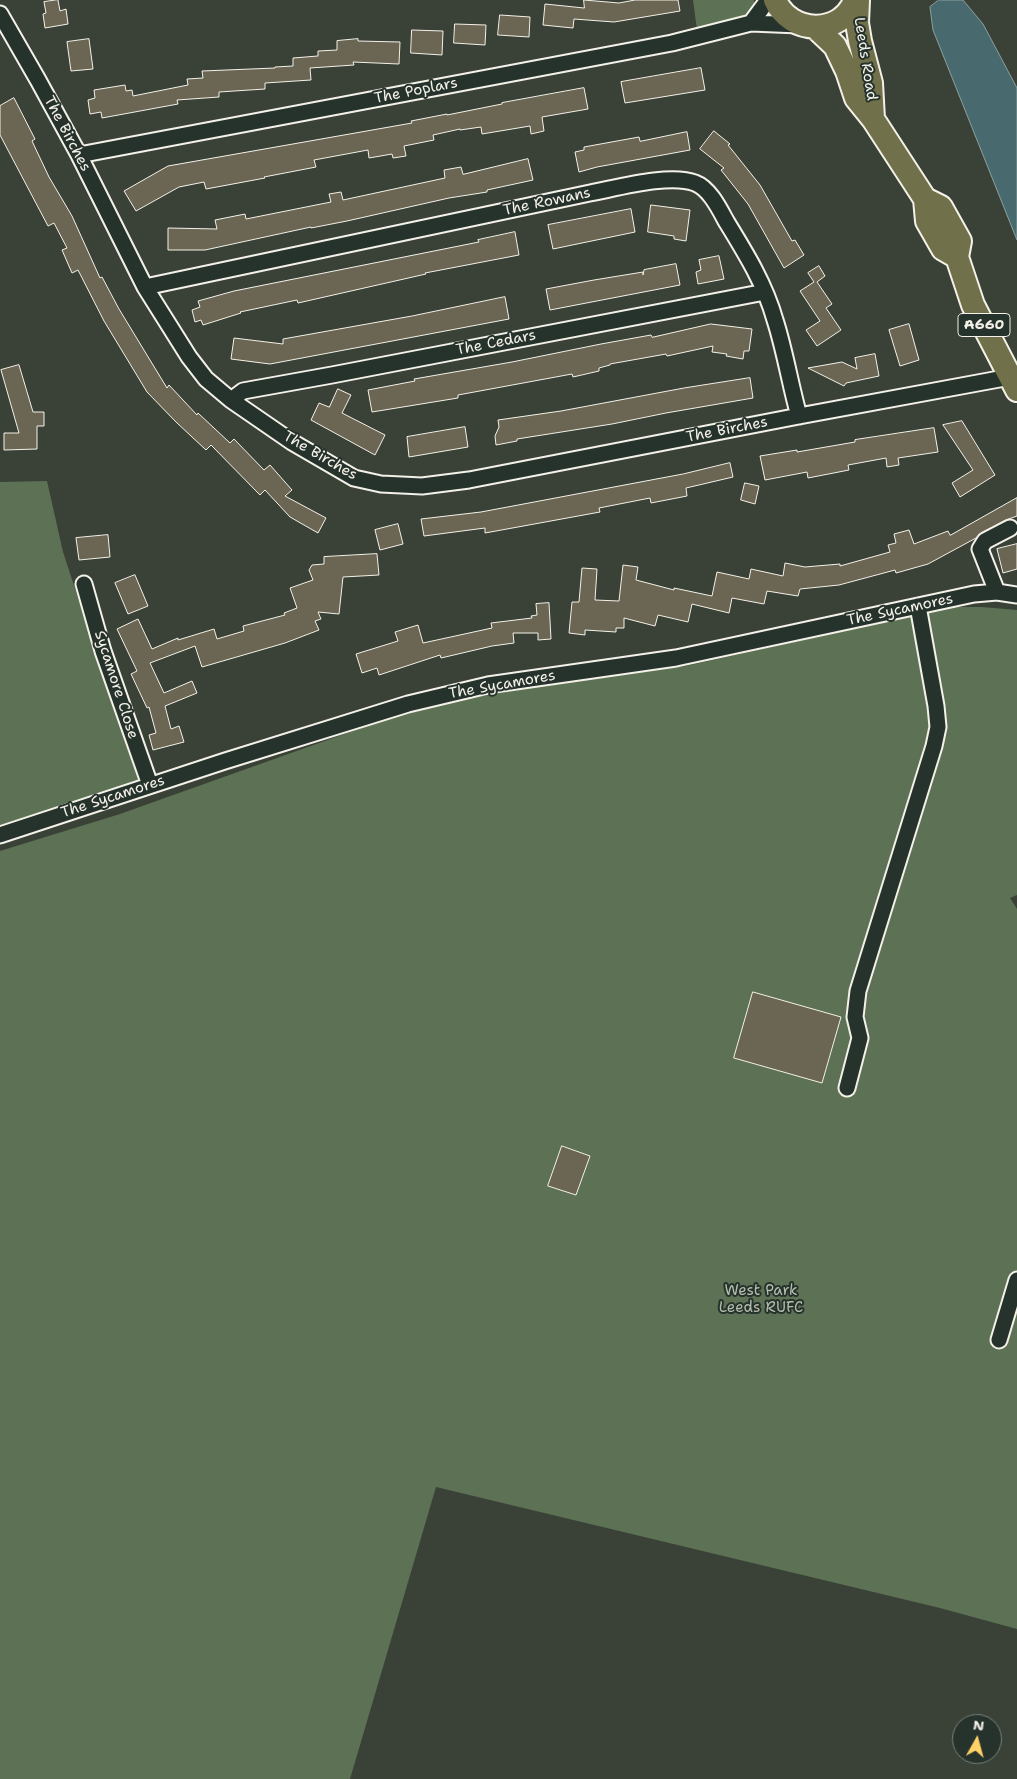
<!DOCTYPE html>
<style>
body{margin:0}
#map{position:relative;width:1017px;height:1779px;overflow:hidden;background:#3a4238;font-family:"Shantell Sans",sans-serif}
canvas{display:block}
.north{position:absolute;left:952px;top:1714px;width:50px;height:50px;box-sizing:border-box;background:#26332d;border:1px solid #787f78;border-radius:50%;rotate:7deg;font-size:14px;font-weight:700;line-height:20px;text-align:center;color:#f4f1e8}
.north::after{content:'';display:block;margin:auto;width:18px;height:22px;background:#ffd166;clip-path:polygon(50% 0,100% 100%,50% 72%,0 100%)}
</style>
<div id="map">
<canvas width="1017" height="1779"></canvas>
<div class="north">N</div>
</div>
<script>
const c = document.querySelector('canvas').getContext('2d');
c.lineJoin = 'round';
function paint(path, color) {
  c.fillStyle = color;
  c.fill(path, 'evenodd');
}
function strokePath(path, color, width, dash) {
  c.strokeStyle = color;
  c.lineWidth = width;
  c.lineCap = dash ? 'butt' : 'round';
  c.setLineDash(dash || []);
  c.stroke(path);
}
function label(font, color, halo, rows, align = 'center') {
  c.font = font + ' "Shantell Sans",sans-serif';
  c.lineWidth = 4;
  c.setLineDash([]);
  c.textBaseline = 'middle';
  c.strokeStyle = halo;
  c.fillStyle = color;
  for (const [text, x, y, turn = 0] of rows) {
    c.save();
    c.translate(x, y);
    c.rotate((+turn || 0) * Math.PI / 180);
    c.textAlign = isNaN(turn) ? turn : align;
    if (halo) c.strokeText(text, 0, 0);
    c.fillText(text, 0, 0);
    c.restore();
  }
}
paint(new Path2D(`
 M 693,0 L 754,0 L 754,7 L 749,17 L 697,30 Z
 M 47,481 L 63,552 L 139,783 L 0,825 L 0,482 Z
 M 952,607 L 982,607 L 1017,610 L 1017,895 L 1010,898 L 1017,909 L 1017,1629 L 940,1608 L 436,1487 L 350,1779 L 0,1779 L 0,851 L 120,814 L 392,717 L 465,699 L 566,682 L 686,666 Z`), '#5d7154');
const water = new Path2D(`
 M 939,0 L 963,0 L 983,24 L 1017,88 L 1017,240 L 933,30 L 930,7 Z`);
paint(water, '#486a6e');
strokePath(water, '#8da09f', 1);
const building = new Path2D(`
 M 58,0 L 60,11 L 66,9 L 68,24 L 45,28 L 43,14 L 46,13 L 44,2 Z
 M 584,0 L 619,3 L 635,0 L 678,0 L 680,11 L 614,22 L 574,19 L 573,28 L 543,25 L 545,4 L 584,8 Z
 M 500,15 L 530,17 L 529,37 L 498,35 Z
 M 455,24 L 486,25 L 485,45 L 454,43 Z
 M 412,30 L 443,31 L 442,55 L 411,53 Z
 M 89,39 L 93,69 L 71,71 L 67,42 Z
 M 358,39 L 358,41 L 400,42 L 399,64 L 353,62 L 354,65 L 310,68 L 311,80 L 265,83 L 265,89 L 219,92 L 219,97 L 177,100 L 178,104 L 102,118 L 101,112 L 90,114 L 88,100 L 95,98 L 94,90 L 125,85 L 126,91 L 132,90 L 133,96 L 188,85 L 187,79 L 203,78 L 202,71 L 275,68 L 275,67 L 293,66 L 293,58 L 318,56 L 318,51 L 337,50 L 337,41 Z
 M 701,68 L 705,90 L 625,103 L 621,82 Z
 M 584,88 L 588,109 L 542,117 L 544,131 L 531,134 L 530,126 L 482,134 L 481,127 L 460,130 L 460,129 L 433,135 L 434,140 L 404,146 L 406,156 L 393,158 L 392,154 L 369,158 L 368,150 L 314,160 L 316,167 L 264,177 L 265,178 L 206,189 L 204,182 L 179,187 L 136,211 L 124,191 L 168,166 L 412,123 L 411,121 L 447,114 L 447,115 L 502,104 L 502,103 Z
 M 14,98 L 35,139 L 32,141 L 49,177 L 72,216 L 100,278 L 102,277 L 119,309 L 167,388 L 169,385 L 197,415 L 198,413 L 230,443 L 234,439 L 264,470 L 270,465 L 292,490 L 285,496 L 326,518 L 318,533 L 290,517 L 265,490 L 260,495 L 211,445 L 206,450 L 176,422 L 147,392 L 104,321 L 78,270 L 72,273 L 62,250 L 67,248 L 54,223 L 48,226 L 0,135 L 0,106 Z
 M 714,131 L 730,144 L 728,145 L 760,185 L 792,241 L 795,240 L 804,255 L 784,268 L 748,204 L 721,170 L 724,168 L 700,149 Z
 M 687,132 L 690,150 L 597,167 L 579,172 L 575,152 L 584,150 L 584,147 L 639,137 L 640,141 Z
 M 528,159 L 533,180 L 487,190 L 487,192 L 449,198 L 347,221 L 311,228 L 311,227 L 205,250 L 168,250 L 168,228 L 217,229 L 215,220 L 245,214 L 246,219 L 331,202 L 329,194 L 341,192 L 343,200 L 445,178 L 444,170 L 461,167 L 463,174 Z
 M 651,205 L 690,210 L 686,241 L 674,239 L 674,236 L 648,232 Z
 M 631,209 L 635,232 L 553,249 L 548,225 Z
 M 515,232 L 519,255 L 425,273 L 426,274 L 298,303 L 297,300 L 240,312 L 241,313 L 203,325 L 201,320 L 195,322 L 192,310 L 200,307 L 198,301 L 234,291 L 479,242 L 478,240 Z
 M 719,256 L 724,279 L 698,284 L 696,272 L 701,270 L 699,260 Z
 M 676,264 L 680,285 L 550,310 L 546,289 L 594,280 L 643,272 L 643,275 L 644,270 Z
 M 819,266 L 825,276 L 817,282 L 832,304 L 826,308 L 841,330 L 817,346 L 806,330 L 820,321 L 800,291 L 814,282 L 808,273 Z
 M 505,297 L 509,319 L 270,364 L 231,359 L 234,338 L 283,344 L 283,339 L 412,316 Z
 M 711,324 L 752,329 L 749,351 L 744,351 L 743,359 L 726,356 L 727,354 L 712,352 L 713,346 L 667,356 L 666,354 L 610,364 L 610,365 L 599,368 L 599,371 L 573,377 L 572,374 L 458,395 L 458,398 L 372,412 L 368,390 L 415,381 L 414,379 L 512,362 L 601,344 L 651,335 L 652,337 Z
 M 909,324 L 919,360 L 900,366 L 889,330 Z
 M 875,354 L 879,376 L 846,383 L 844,386 L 808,368 L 842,362 L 857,369 L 855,358 Z
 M 19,365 L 33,412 L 44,412 L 44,426 L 37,426 L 37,449 L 4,450 L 4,433 L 19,433 L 1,370 Z
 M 750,378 L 753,398 L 666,413 L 612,424 L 517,439 L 517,441 L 496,445 L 495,436 L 499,427 L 498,420 L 561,411 L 684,388 Z
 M 338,389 L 351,395 L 342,413 L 385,435 L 375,455 L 311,420 L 319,403 L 329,407 Z
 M 962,421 L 995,475 L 960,497 L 952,483 L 973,470 L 943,425 Z
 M 465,427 L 468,447 L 409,457 L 407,437 Z
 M 934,428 L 938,452 L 898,458 L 899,465 L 887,467 L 886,458 L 848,465 L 849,470 L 808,478 L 807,472 L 765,480 L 760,456 L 797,450 L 797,452 L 855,442 L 855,440 Z
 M 730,463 L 733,477 L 686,488 L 687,496 L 651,503 L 650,498 L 599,508 L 600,512 L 485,533 L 485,528 L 424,536 L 421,519 L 481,512 L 683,474 Z
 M 745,483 L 759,486 L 755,504 L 741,500 Z
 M 1017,498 L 1017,516 L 1006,520 L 981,533 L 976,538 L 928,564 L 896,573 L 895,570 L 839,585 L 800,589 L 798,596 L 767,591 L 764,604 L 732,598 L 729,613 L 692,604 L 688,622 L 658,615 L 655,626 L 624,618 L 624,628 L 616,628 L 616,632 L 585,630 L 585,635 L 569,633 L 572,602 L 579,602 L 582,568 L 597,569 L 595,600 L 619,601 L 623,565 L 638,567 L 636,580 L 674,590 L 674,588 L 712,596 L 717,572 L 749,579 L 751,569 L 783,576 L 785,563 L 805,567 L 840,564 L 840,566 L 890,552 L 888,545 L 896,543 L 894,534 L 909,530 L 914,544 L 948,531 L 950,535 Z
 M 398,524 L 403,544 L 380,550 L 375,530 Z
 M 108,535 L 110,557 L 79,560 L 76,538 Z
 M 1017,544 L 1017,569 L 1003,573 L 997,549 Z
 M 377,554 L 379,575 L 343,577 L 339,614 L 318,612 L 321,619 L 315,621 L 319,630 L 285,643 L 202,667 L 195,646 L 150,663 L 164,693 L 192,681 L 197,693 L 165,706 L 171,729 L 179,726 L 184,742 L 153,750 L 149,735 L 156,733 L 149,707 L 147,708 L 131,674 L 137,671 L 117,629 L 138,619 L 152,649 L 178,638 L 178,640 L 214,629 L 217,639 L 244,631 L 243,626 L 285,615 L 284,613 L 297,608 L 290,588 L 313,580 L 309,570 L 312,565 L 324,564 L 324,557 Z
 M 135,575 L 148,606 L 128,614 L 115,583 Z
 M 549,603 L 551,639 L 538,640 L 538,633 L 513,633 L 514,643 L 492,646 L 441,658 L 440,655 L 379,675 L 377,668 L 362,673 L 356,654 L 398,641 L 395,632 L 418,625 L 423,643 L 492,628 L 491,623 L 532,618 L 531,616 L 537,615 L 536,604 Z
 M 753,992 L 841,1017 L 822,1083 L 734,1058 Z
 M 562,1146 L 590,1156 L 576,1195 L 548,1186 Z`);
paint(building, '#6a6653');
strokePath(building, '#f4f1e8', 1);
const minor = new Path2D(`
 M 0,14 L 38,80 L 79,155 L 145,287 L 189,357 L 206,379 L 231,400 L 292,442 L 354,478 L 381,484 L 422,486 L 469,480 L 799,416 L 1010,377
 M 751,23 L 768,0
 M 79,155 L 672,43 L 751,23 L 799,25
 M 145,287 L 590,193 C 617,188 670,173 695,183 C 709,188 719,208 726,221 C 745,252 765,284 775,320 C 785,351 790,384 799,416
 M 231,400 L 243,391 L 332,375 L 765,292
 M 84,584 L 103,651 L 150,785
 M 997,592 L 980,549 L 985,541 L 1010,528
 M 0,835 L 225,761 L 408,704 L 488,685 L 676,658 L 974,594 L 997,592 L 1017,595
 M 847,1088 L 860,1038 L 855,1017 L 858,991 L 934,746 L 938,727 L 936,706 L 918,606
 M 999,1340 L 1017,1280`);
const highway = new Path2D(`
 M 775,0 C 790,35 842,36 855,0
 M 858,0 L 857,23 L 860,41 L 871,83 L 873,119
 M 815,27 L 835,46 L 847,71 L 856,98 L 873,119 L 925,199 L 927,221 L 943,249 L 957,257
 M 925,199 L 941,207 L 960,241 L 957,257 L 973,305 L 1017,390`);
strokePath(minor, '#f4f1e8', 19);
strokePath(highway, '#f4f1e8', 26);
strokePath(minor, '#26332d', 15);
strokePath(highway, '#70704a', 22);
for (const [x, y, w] of [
 [984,325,52]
]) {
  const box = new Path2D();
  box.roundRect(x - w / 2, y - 11.5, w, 23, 4);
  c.fillStyle = '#26332d';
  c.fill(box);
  strokePath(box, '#f4f1e8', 1);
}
label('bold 14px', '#f4f1e8', null, [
 ["A660",984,325]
]);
label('15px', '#f4f1e8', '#26332d', [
 ["Leeds Road",865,59,81],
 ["The Poplars",416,91,-11],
 ["The Birches",67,134,62],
 ["The Rowans",547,202,-12],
 ["The Cedars",496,343,-11],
 ["The Birches",727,430,-11],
 ["The Birches",320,456,30],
 ["The Sycamores",900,610,-12],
 ["Sycamore Close",116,685,72],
 ["The Sycamores",502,685,-10],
 ["The Sycamores",113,797,-18]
]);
label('15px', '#b8bead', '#26332d', [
 ["West Park",761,1291],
 ["Leeds RUFC",761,1308]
]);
</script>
